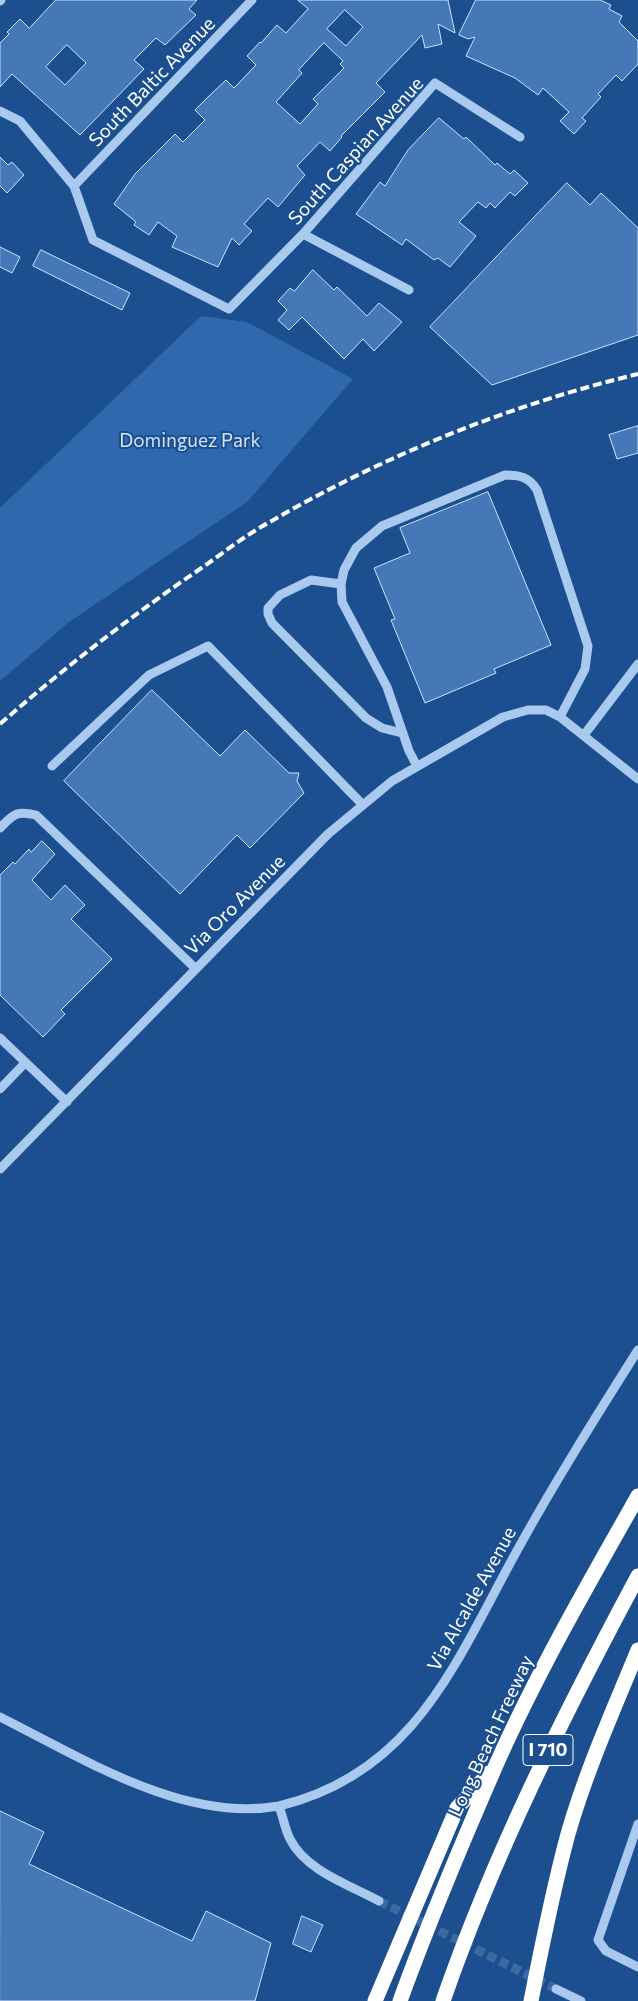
<!DOCTYPE html>
<style>
body{margin:0}
canvas{display:block;background:#1b4f8f}
</style>
<canvas width="638" height="2001"></canvas>
<script>
const c = document.querySelector('canvas').getContext('2d');
c.lineJoin = 'round';
function paint(path, color) {
  c.fillStyle = color;
  c.fill(path, 'evenodd');
}
function strokePath(path, color, width, dash) {
  c.strokeStyle = color;
  c.lineWidth = width;
  c.lineCap = dash ? 'butt' : 'round';
  c.setLineDash(dash || []);
  c.stroke(path);
}
function label(font, color, halo, rows, align = 'center') {
  c.font = font + ' Commissioner,sans-serif';
  c.lineWidth = 4;
  c.setLineDash([]);
  c.textBaseline = 'middle';
  c.strokeStyle = halo;
  c.fillStyle = color;
  for (const [text, x, y, turn = 0] of rows) {
    c.save();
    c.translate(x, y);
    c.rotate((+turn || 0) * Math.PI / 180);
    c.textAlign = isNaN(turn) ? turn : align;
    if (halo) c.strokeText(text, 0, 0);
    c.fillText(text, 0, 0);
    c.restore();
  }
}
paint(new Path2D(`
 M 201,316 L 247,322 L 353,379 L 247,502 L 69,622 L 0,681 L 0,508 Z`), '#2e69ad');
const building = new Path2D(`
 M 56,0 L 197,0 L 189,9 L 196,15 L 165,45 L 156,38 L 134,60 L 144,69 L 80,135 L 12,74 L 0,87 L 0,43 L 9,34 L 7,32 L 20,19 L 29,28 ZM 67,45 L 86,63 L 65,85 L 46,67 Z
 M 298,0 L 448,0 L 455,33 L 438,24 L 442,44 L 425,48 L 422,35 L 376,83 L 385,92 L 341,136 L 342,137 L 330,151 L 320,142 L 297,166 L 305,175 L 278,207 L 268,198 L 244,224 L 252,231 L 239,245 L 232,238 L 218,267 L 172,247 L 177,236 L 158,222 L 149,235 L 134,225 L 136,222 L 114,204 L 135,174 L 175,134 L 183,142 L 205,120 L 195,110 L 208,97 L 226,80 L 234,88 L 256,65 L 247,56 L 260,42 L 261,43 L 277,25 L 286,33 L 308,9 ZM 345,10 L 363,27 L 346,46 L 327,29 ZM 324,43 L 343,61 L 340,64 L 344,68 L 313,99 L 318,104 L 300,124 L 276,102 L 302,73 L 299,70 Z
 M 476,0 L 600,0 L 611,5 L 609,9 L 622,16 L 619,22 L 638,41 L 638,64 L 622,81 L 616,75 L 598,94 L 601,97 L 582,118 L 586,121 L 574,134 L 560,121 L 569,112 L 543,88 L 538,95 L 515,78 L 466,56 L 475,37 L 468,39 L 459,35 Z
 M 439,118 L 464,139 L 466,137 L 495,165 L 497,163 L 510,174 L 514,170 L 528,183 L 515,196 L 510,192 L 495,208 L 490,203 L 486,208 L 478,202 L 459,222 L 476,236 L 450,267 L 438,258 L 434,260 L 406,239 L 402,245 L 356,214 L 380,182 L 385,186 L 408,150 Z
 M 0,157 L 8,165 L 12,162 L 24,175 L 7,193 L 0,186 Z
 M 567,183 L 590,205 L 601,193 L 638,228 L 638,335 L 492,385 L 430,327 Z
 M 0,247 L 20,257 L 12,273 L 0,267 Z
 M 41,250 L 130,293 L 122,310 L 33,266 Z
 M 313,270 L 334,290 L 337,287 L 367,316 L 379,303 L 402,322 L 374,351 L 363,339 L 344,359 L 302,317 L 289,330 L 278,320 L 287,310 L 278,301 L 290,288 L 294,291 Z
 M 638,426 L 638,453 L 617,459 L 609,435 Z
 M 488,492 L 551,645 L 494,669 L 496,673 L 425,703 L 391,620 L 395,619 L 374,568 L 410,553 L 400,528 Z
 M 152,690 L 220,756 L 245,730 L 289,773 L 299,773 L 297,781 L 304,793 L 250,848 L 237,835 L 180,894 L 64,781 Z
 M 42,841 L 55,854 L 32,880 L 51,900 L 65,885 L 85,905 L 71,919 L 112,959 L 61,1010 L 65,1014 L 43,1037 L 0,995 L 0,875 L 13,862 L 15,864 L 29,849 L 31,852 Z
 M 0,1811 L 44,1832 L 29,1864 L 192,1941 L 206,1911 L 271,1943 L 255,2001 L 0,2001 Z
 M 302,1916 L 323,1925 L 311,1952 L 293,1944 Z`);
paint(building, '#4478b7');
strokePath(building, '#cfe3fa', 1);
strokePath(new Path2D(`
 M 379,1901 L 556,1989`), '#3d69a0', 9, [9, 4.5]);
strokePath(new Path2D(`
 M 0,1 L 1,0
 M 0,111 L 20,121 L 74,186 L 93,240 L 229,309 L 303,234 L 435,83 L 520,137
 M 74,186 L 252,0
 M 303,234 L 409,290
 M 341,584 L 311,580 L 280,595 L 268,608 L 268,614 L 272,623 L 366,718 L 382,728 L 402,733
 M 584,735 L 638,664
 M 52,766 L 149,675 L 208,646 L 362,804
 M 417,766 L 409,751 L 387,687 L 342,602 L 341,584 L 344,570 L 356,548 L 382,526 L 505,475 C 520,475 529,477 537,490 L 588,646 L 585,669 L 560,717
 M 0,828 C 13,815 16,810 36,815 L 195,968
 M 0,1038 L 67,1102
 M 0,1089 L 25,1063
 M 0,1169 L 328,834 L 392,781 L 503,717 L 528,710 L 546,710 L 560,717 L 638,779
 M 0,1717 C 82,1758 184,1823 279,1806 C 283,1817 285,1829 290,1839 C 306,1871 350,1885 379,1901
 M 279,1806 C 417,1773 457,1658 519,1547 C 556,1480 597,1415 638,1350
 M 638,1824 L 598,1940 L 606,1951 L 638,1967
 M 556,1989 L 581,2001`), '#a9c9ee', 9);
strokePath(new Path2D(`
 M 375,2001 L 457,1808 L 489,1773
 M 400,2001 C 429,1921 462,1843 496,1765 C 537,1673 588,1584 638,1496
 M 443,2001 C 494,1854 564,1714 638,1576
 M 531,2001 C 542,1945 553,1889 568,1834 C 586,1771 613,1711 638,1650`), '#fff', 15);
strokePath(new Path2D(`
 M 0,724 C 64,668 130,617 200,569 C 222,554 244,536 268,523 C 383,456 509,405 638,374`), '#fff', 4, [9, 4]);
for (const [x, y, w] of [
 [548,1750,50]
]) {
  const box = new Path2D();
  box.roundRect(x - w / 2, y - 15.5, w, 31, 4);
  c.fillStyle = '#1b4f8f';
  c.fill(box);
  strokePath(box, '#fff', 1);
}
label('bold 18px', '#fff', null, [
 ["I 710",548,1750]
]);
label('19px', '#fff', '#1b4f8f', [
 ["South Baltic Avenue",152,82,-46],
 ["South Caspian Avenue",356,151,-48],
 ["Via Oro Avenue",235,905,-45],
 ["Via Alcalde Avenue",472,1599,-61],
 ["Long Beach Freeway",491,1736,-65]
]);
label('19px', '#cfe3fa', '#1b4f8f', [
 ["Dominguez Park",190,441]
]);
</script>
